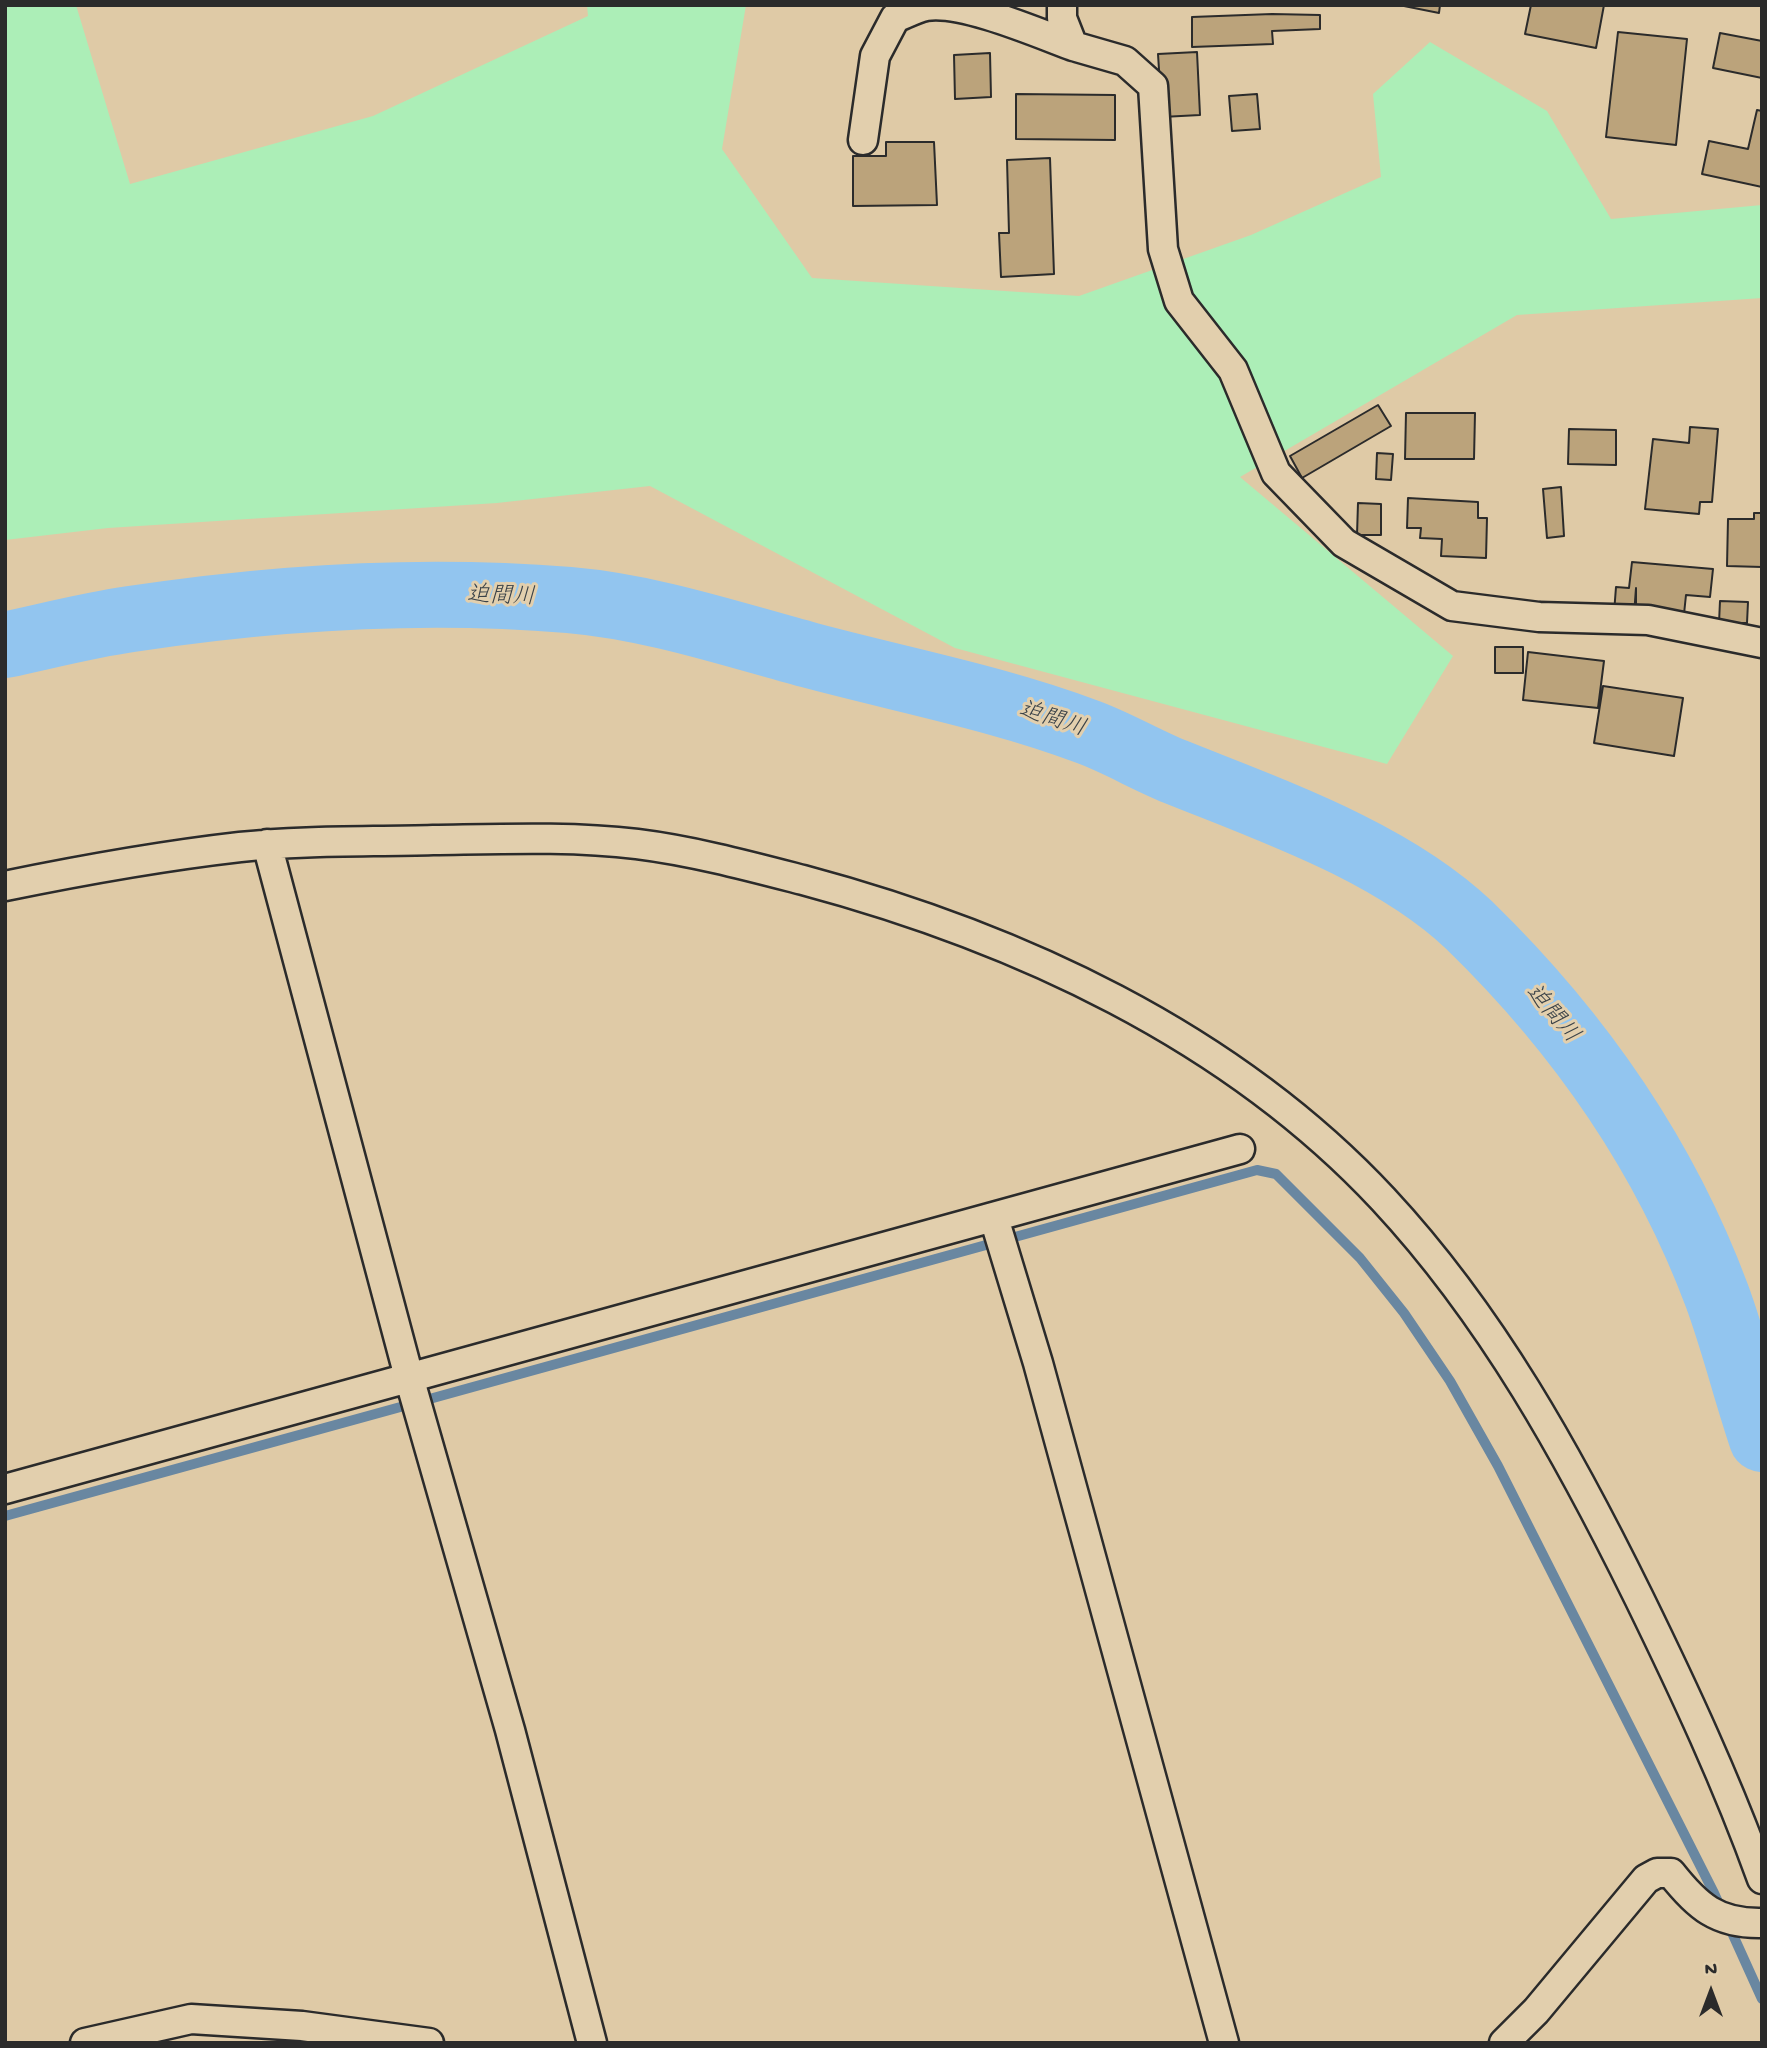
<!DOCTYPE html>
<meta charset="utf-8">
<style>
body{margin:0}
#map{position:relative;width:1767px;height:2048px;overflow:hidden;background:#dfcaa6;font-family:"Gochi Hand",sans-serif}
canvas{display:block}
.frame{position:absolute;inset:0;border:7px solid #2b2b2b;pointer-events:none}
.north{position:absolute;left:1676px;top:1957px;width:70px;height:70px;-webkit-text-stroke:5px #e2cfad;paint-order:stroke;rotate:0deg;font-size:19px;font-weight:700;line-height:28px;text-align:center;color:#2b2b2b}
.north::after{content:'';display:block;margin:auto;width:24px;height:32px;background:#2b2b2b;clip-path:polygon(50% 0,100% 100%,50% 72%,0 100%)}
</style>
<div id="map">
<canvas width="1767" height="2048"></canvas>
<div class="frame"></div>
<div class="north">N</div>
</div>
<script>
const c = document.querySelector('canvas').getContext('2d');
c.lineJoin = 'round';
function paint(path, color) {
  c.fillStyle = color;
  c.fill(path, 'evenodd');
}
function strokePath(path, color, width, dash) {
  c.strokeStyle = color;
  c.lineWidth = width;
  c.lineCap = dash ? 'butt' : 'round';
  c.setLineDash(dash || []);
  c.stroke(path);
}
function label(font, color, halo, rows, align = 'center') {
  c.font = font + ' "Gochi Hand","Klee One",sans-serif';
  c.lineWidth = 6;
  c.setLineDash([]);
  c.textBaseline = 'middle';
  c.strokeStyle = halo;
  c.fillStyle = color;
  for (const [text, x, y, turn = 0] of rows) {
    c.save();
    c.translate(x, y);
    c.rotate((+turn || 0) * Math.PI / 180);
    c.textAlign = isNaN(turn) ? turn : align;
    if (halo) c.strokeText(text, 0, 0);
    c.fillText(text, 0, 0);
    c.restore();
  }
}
paint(new Path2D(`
 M 5,5 L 76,5 L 130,184 L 373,116 L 588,16 L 587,5 L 746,5 L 722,149 L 812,278 L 1079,296 L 1251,235 L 1381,177 L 1373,94 L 1430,42 L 1547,111 L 1611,219 L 1762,205 L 1762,298 L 1517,315 L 1240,477 L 1453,656 L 1387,764 L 955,648 L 650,486 L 497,503 L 108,528 L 5,540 Z`), '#aceeb7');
strokePath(new Path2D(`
 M 5,1516 C 423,1403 838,1282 1257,1170 L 1276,1174 L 1360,1258 L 1404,1313 L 1450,1381 L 1498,1466 L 1714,1893 L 1762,1999`), '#6987a1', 10);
strokePath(new Path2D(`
 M 5,645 C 47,636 89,625 131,619 C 276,597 424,588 569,600 C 651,607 731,634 809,655 C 902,680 998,698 1088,732 C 1118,743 1146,760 1176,772 C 1273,811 1392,852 1469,925 C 1577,1030 1664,1154 1717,1296 C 1734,1342 1746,1392 1762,1439`), '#92c5ef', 66);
const building = new Path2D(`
 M 1399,5 L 1440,5 L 1439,13 Z
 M 1531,5 L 1604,5 L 1596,48 L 1525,34 Z
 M 1272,14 L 1320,15 L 1320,29 L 1272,31 L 1273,44 L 1192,47 L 1192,17 Z
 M 1618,32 L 1687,39 L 1676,145 L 1606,137 Z
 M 1720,33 L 1762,41 L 1762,78 L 1713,68 Z
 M 1197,52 L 1200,115 L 1162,117 L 1158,54 Z
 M 990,53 L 991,97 L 955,99 L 954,55 Z
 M 1016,94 L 1115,95 L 1115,140 L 1016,139 Z
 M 1257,94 L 1260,129 L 1232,131 L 1229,96 Z
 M 1757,110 L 1762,111 L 1762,187 L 1702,174 L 1709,141 L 1748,149 Z
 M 886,142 L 934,142 L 937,205 L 853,206 L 853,156 L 886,156 Z
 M 1050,158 L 1054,274 L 1001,277 L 999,233 L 1009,233 L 1007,160 Z
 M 1378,405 L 1391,426 L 1302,478 L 1290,456 Z
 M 1406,413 L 1475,413 L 1474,459 L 1405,459 Z
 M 1690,427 L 1718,429 L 1712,502 L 1700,502 L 1699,514 L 1645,509 L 1653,439 L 1689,443 Z
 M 1569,429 L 1616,430 L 1616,465 L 1568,464 Z
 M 1377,453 L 1393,454 L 1391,480 L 1376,479 Z
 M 1561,487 L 1564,536 L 1547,538 L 1543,489 Z
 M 1408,498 L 1478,502 L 1478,518 L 1487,518 L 1486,558 L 1441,556 L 1442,539 L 1420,538 L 1421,528 L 1407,528 Z
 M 1358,503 L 1381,504 L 1381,535 L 1357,535 Z
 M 1754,513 L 1762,513 L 1762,567 L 1727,566 L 1728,519 L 1754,519 Z
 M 1632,562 L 1713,569 L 1710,597 L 1686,595 L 1684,614 L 1636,610 L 1636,588 L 1634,615 L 1614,613 L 1616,587 L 1629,588 Z
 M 1720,601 L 1748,602 L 1747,623 L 1719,623 Z
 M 1495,647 L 1523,647 L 1523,673 L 1495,673 Z
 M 1528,652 L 1604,661 L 1598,708 L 1523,700 Z
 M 1603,686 L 1683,698 L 1674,756 L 1594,743 Z`);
paint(building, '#bba37b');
strokePath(building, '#2b2b2b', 2);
const minor = new Path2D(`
 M 1062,5 L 1062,18 L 1073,46 L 1125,61 L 1153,86 L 1163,249 L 1179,301 L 1233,370 L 1276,473 L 1344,543 L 1452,606 L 1539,617 L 1648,620 L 1762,643
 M 863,140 L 875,56 L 895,18 C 905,14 916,8 926,6 C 962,0 1038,33 1073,46
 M 267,844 L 409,1377 L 510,1730 L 592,2043
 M 5,886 C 83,870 161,856 240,847 C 304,840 369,842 433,840 C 500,839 570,836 637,844 C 693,851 749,866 803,880 C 1016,937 1230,1035 1383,1199 C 1492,1316 1569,1456 1639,1598 C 1684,1690 1727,1782 1762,1879
 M 994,1218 L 1038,1363 L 1224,2043
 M 5,1489 L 1240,1149
 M 85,2043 L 191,2019 L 302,2026 L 429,2043
 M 1504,2043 L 1536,2011 L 1646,1879 L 1657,1873 L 1671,1873 C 1697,1906 1717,1924 1762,1923`);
strokePath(minor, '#2b2b2b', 33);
strokePath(minor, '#e2cfad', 28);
label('italic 23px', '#3a4248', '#e2cfad', [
 ["迫間川",501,598,2],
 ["迫間川",1052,721,18],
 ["迫間川",1551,1015,49]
]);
</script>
